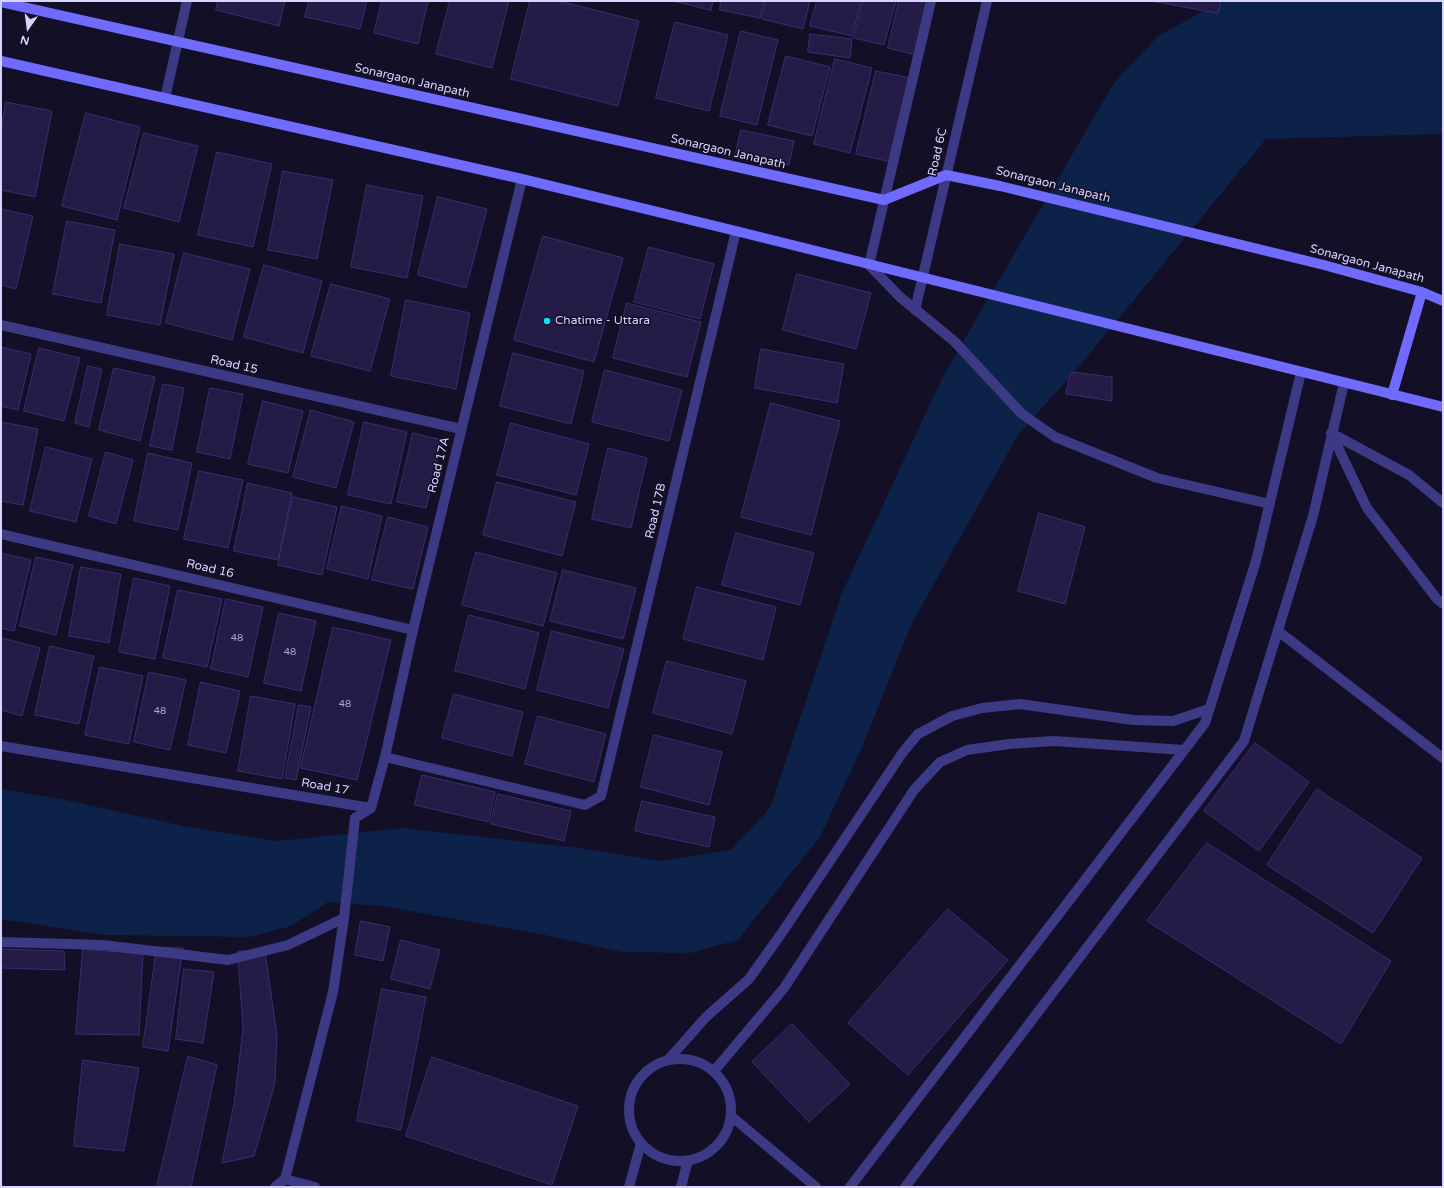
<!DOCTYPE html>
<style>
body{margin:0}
#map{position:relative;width:1444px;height:1188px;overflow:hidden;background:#130f26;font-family:"Varela Round",sans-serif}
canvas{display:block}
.frame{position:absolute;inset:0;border:2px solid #d9d4ff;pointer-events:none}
.north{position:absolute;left:8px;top:8px;width:40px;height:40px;-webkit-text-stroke:3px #130f26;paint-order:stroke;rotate:194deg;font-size:11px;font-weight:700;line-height:16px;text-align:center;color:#d9d4ff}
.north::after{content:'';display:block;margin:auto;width:14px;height:18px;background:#d9d4ff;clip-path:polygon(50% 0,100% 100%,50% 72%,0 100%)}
</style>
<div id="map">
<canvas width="1444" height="1188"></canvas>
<div class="frame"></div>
<div class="north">N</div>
</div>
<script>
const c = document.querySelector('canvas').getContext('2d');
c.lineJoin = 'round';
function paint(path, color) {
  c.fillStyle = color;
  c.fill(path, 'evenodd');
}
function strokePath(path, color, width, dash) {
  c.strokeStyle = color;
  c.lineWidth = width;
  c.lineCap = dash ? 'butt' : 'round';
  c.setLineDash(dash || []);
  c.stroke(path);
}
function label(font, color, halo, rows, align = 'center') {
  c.font = font + ' "Varela Round",sans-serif';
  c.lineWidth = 3;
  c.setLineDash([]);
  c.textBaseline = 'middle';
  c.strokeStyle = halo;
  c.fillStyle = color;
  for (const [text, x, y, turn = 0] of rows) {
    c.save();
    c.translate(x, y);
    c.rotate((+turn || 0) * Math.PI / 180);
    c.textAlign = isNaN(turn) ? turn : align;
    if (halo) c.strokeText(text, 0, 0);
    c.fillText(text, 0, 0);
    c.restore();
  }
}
paint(new Path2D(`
 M 1221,1 L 1443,1 L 1443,134 L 1266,139 L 1082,363 L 1018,435 L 912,623 L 863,745 L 821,835 L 738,940 L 690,953 L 622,952 L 545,935 L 382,906 L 328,902 L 291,926 L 250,937 L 105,935 L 1,919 L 1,789 L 66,800 L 188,827 L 277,841 L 404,828 L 579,848 L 660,861 L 731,850 L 770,808 L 842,593 L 943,376 L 1114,83 L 1157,37 Z`), '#0c2248');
const building = new Path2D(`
 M 218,1 L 285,1 L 279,26 L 216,10 Z
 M 309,1 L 367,1 L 360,29 L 305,17 Z
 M 382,1 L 428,1 L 418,44 L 374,33 Z
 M 450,1 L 509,1 L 492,68 L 436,54 Z
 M 530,1 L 559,1 L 639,21 L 618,106 L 511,79 Z
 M 674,1 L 713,1 L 711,10 Z
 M 721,1 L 764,1 L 760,18 L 720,10 Z
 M 766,1 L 810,1 L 803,29 L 762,19 Z
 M 817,1 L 861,1 L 852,36 L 810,26 Z
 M 863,1 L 896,1 L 884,45 L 854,38 Z
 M 899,1 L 929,1 L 916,55 L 888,48 Z
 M 1152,1 L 1221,1 L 1218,13 Z
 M 675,22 L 728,35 L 709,111 L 656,98 Z
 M 741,31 L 778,40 L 757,125 L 720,116 Z
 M 810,34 L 852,39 L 850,58 L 808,52 Z
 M 786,56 L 830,67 L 812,136 L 768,125 Z
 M 835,59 L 872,68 L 850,153 L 814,144 Z
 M 876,71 L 911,78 L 891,162 L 856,154 Z
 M 6,102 L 52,111 L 35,197 L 1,190 L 1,130 Z
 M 86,113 L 140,127 L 117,220 L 62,206 Z
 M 741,130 L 794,141 L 789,165 L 736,153 Z
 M 144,133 L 198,146 L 179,222 L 124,208 Z
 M 217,152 L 272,164 L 253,247 L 198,235 Z
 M 283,171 L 333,180 L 317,259 L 268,250 Z
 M 367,185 L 423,196 L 407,278 L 351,267 Z
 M 438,197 L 487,209 L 466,288 L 418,275 Z
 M 1,209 L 33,216 L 16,289 L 1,285 Z
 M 67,221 L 115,230 L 101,303 L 53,294 Z
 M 543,236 L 623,258 L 594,362 L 514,340 Z
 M 120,244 L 174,254 L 160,325 L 107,315 Z
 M 649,247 L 714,264 L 700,319 L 634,302 Z
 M 184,253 L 250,269 L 232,340 L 166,323 Z
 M 264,265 L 322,281 L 303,353 L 244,337 Z
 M 797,274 L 871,293 L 856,349 L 783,330 Z
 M 331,284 L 390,299 L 370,371 L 311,356 Z
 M 406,300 L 470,313 L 456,389 L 391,376 Z
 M 627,303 L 701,322 L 687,377 L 613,358 Z
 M 1,347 L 31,354 L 18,410 L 1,406 Z
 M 39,348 L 80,358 L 64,421 L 24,411 Z
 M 761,349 L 844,364 L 837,403 L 755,388 Z
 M 513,353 L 584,371 L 571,424 L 500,406 Z
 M 88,366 L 102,369 L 89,427 L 75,423 Z
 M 114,368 L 155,377 L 140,441 L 99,430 Z
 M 605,370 L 682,390 L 669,441 L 592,422 Z
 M 1071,372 L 1112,377 L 1112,401 L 1066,394 Z
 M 163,384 L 184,388 L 172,450 L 150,446 Z
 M 210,388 L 243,394 L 230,459 L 197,452 Z
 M 263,401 L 303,411 L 288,473 L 248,464 Z
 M 771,403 L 840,421 L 811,535 L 741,517 Z
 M 311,410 L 354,422 L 336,488 L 293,477 Z
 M 1,422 L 38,429 L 23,505 L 1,501 Z
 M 364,422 L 407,432 L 391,504 L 348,495 Z
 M 511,423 L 589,444 L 576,495 L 497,475 Z
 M 413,433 L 442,440 L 426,508 L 397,502 Z
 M 46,447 L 92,459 L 76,522 L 30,511 Z
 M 608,448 L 647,458 L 631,528 L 592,519 Z
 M 106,452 L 133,460 L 116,524 L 89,516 Z
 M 148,453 L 192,463 L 178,530 L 134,521 Z
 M 199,471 L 243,480 L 228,548 L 184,539 Z
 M 497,482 L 576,502 L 562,556 L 483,535 Z
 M 248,483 L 292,493 L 278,560 L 234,551 Z
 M 293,497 L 337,507 L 322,575 L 278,565 Z
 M 342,506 L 382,516 L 368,579 L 327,569 Z
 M 1039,513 L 1085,527 L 1065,604 L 1018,591 Z
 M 388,517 L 428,527 L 413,589 L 372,580 Z
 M 736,533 L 814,553 L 800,605 L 722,585 Z
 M 476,552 L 557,573 L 543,626 L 462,605 Z
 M 1,553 L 31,560 L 14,631 L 1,628 Z
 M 36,557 L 73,565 L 56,635 L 20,626 Z
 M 81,567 L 121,574 L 109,643 L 69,636 Z
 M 563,570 L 636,588 L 623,639 L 550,621 Z
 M 134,578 L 170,586 L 155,659 L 119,652 Z
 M 697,587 L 776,607 L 763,660 L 683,639 Z
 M 178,590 L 222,599 L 207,667 L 163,658 Z
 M 226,599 L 263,607 L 248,677 L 211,669 Z
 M 279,613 L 316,621 L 301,691 L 264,683 Z
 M 469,615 L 539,633 L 525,689 L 455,671 Z
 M 333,627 L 391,640 L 357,780 L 301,768 Z
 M 552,631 L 624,649 L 608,708 L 537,690 Z
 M 2,638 L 40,648 L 22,716 L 1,710 Z
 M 50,646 L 94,656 L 79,724 L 35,715 Z
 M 667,661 L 746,681 L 732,734 L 653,713 Z
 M 100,667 L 143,676 L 129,744 L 85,735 Z
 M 149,672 L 186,680 L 170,750 L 134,742 Z
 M 201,682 L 240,691 L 226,753 L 188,745 Z
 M 454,694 L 523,712 L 512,756 L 442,738 Z
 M 251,696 L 295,704 L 282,779 L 238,771 Z
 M 299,705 L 311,707 L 296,780 L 285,778 Z
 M 538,716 L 606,734 L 594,782 L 525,764 Z
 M 654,735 L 722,752 L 709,805 L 641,787 Z
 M 1255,743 L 1309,782 L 1259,851 L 1204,811 Z
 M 422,775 L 495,792 L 489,822 L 415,805 Z
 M 1317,789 L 1422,858 L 1373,933 L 1267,865 Z
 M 498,794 L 571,811 L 564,841 L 491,824 Z
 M 642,801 L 715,817 L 709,847 L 635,831 Z
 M 1207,843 L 1391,961 L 1341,1044 L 1147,921 Z
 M 948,909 L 1008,960 L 908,1075 L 848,1023 Z
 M 361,921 L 390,927 L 383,961 L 355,955 Z
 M 401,940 L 440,950 L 430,989 L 391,979 Z
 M 157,947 L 183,948 L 168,1051 L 143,1047 Z
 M 1,949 L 64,951 L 65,970 L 1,968 Z
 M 83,949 L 143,954 L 139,1035 L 76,1034 Z
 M 238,951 L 265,951 L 277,1036 L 275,1083 L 254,1156 L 222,1163 L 234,1104 L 243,1029 Z
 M 184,969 L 214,972 L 203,1043 L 176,1039 Z
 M 382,989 L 426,997 L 401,1130 L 357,1121 Z
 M 792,1024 L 850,1084 L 809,1122 L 752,1062 Z
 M 188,1056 L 217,1065 L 191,1187 L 157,1187 Z
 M 432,1057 L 578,1106 L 552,1185 L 406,1136 Z
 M 83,1060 L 139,1068 L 124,1151 L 74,1146 Z`);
paint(building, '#241b47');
strokePath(building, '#3b2d73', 1);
strokePath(new Path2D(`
 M 165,98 L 187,1
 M 869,265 L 900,297 L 954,341 L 1022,414 L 1055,437 L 1157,478 L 1270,504
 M 1,325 L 461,429
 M 1331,433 L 1367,508 L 1437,599 L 1443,604
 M 1331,433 L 1409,475 L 1443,503
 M 1,534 L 413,630
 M 1278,631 L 1443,758
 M 1,746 L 371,808 L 385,757 L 585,805 L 601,796 L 736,231
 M 385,757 L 413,630 L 522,179
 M 344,918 L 355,818 L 371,808
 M 1,942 L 103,945 L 228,960 L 288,945 L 344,918 L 333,992 L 285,1179
 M629 1110a51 51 0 1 1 102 0a51 51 0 1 1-102 0Z
 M 668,1060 L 706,1017 L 749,979 L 781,934 L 903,752 L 918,734 L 952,716 L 982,708 L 1020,704 L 1133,720 L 1173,721 L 1209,709
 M 714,1071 L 784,988 L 914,790 L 940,762 L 967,750 L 1009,744 L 1054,741 L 1184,750
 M 731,1116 L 816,1187
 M 275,1187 L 285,1179 L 315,1187
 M 629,1187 L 641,1143
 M 681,1187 L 688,1160
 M 850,1187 L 1205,723 L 1256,561 L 1301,372
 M 905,1187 L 1244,741 L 1313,516 L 1344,383`), '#3d3a85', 10);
strokePath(new Path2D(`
 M 869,265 L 931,1
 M 915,310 L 987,1`), '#3d3a85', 10);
strokePath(new Path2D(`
 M 1,2 L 884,200 L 946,175 L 1000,186 L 1324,265 L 1422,292 L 1443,301
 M 1,61 L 522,179 L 736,231 L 1443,407
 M 1392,395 L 1422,292`), '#6f6bff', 10);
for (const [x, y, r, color] of [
 [547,321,4,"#00e5ff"]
]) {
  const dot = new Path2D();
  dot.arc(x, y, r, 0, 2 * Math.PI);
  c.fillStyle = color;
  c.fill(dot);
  strokePath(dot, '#130f26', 1.5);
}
label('10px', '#aca6d1', null, [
 ["48",237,638],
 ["48",290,652],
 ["48",345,704],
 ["48",160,711]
]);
label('12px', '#d9d4ff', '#130f26', [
 ["Sonargaon Janapath",412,81,13],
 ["Sonargaon Janapath",728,152,13],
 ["Road 6C",938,152,-77],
 ["Sonargaon Janapath",1053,185,14],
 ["Sonargaon Janapath",1367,264,15],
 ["Road 15",234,365,13],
 ["Road 17A",439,465,-76],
 ["Road 17B",656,511,-77],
 ["Road 16",210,569,13],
 ["Road 17",325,787,10]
]);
label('12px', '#d9d4ff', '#130f26', [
 ["Chatime - Uttara",555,321]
], 'left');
</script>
